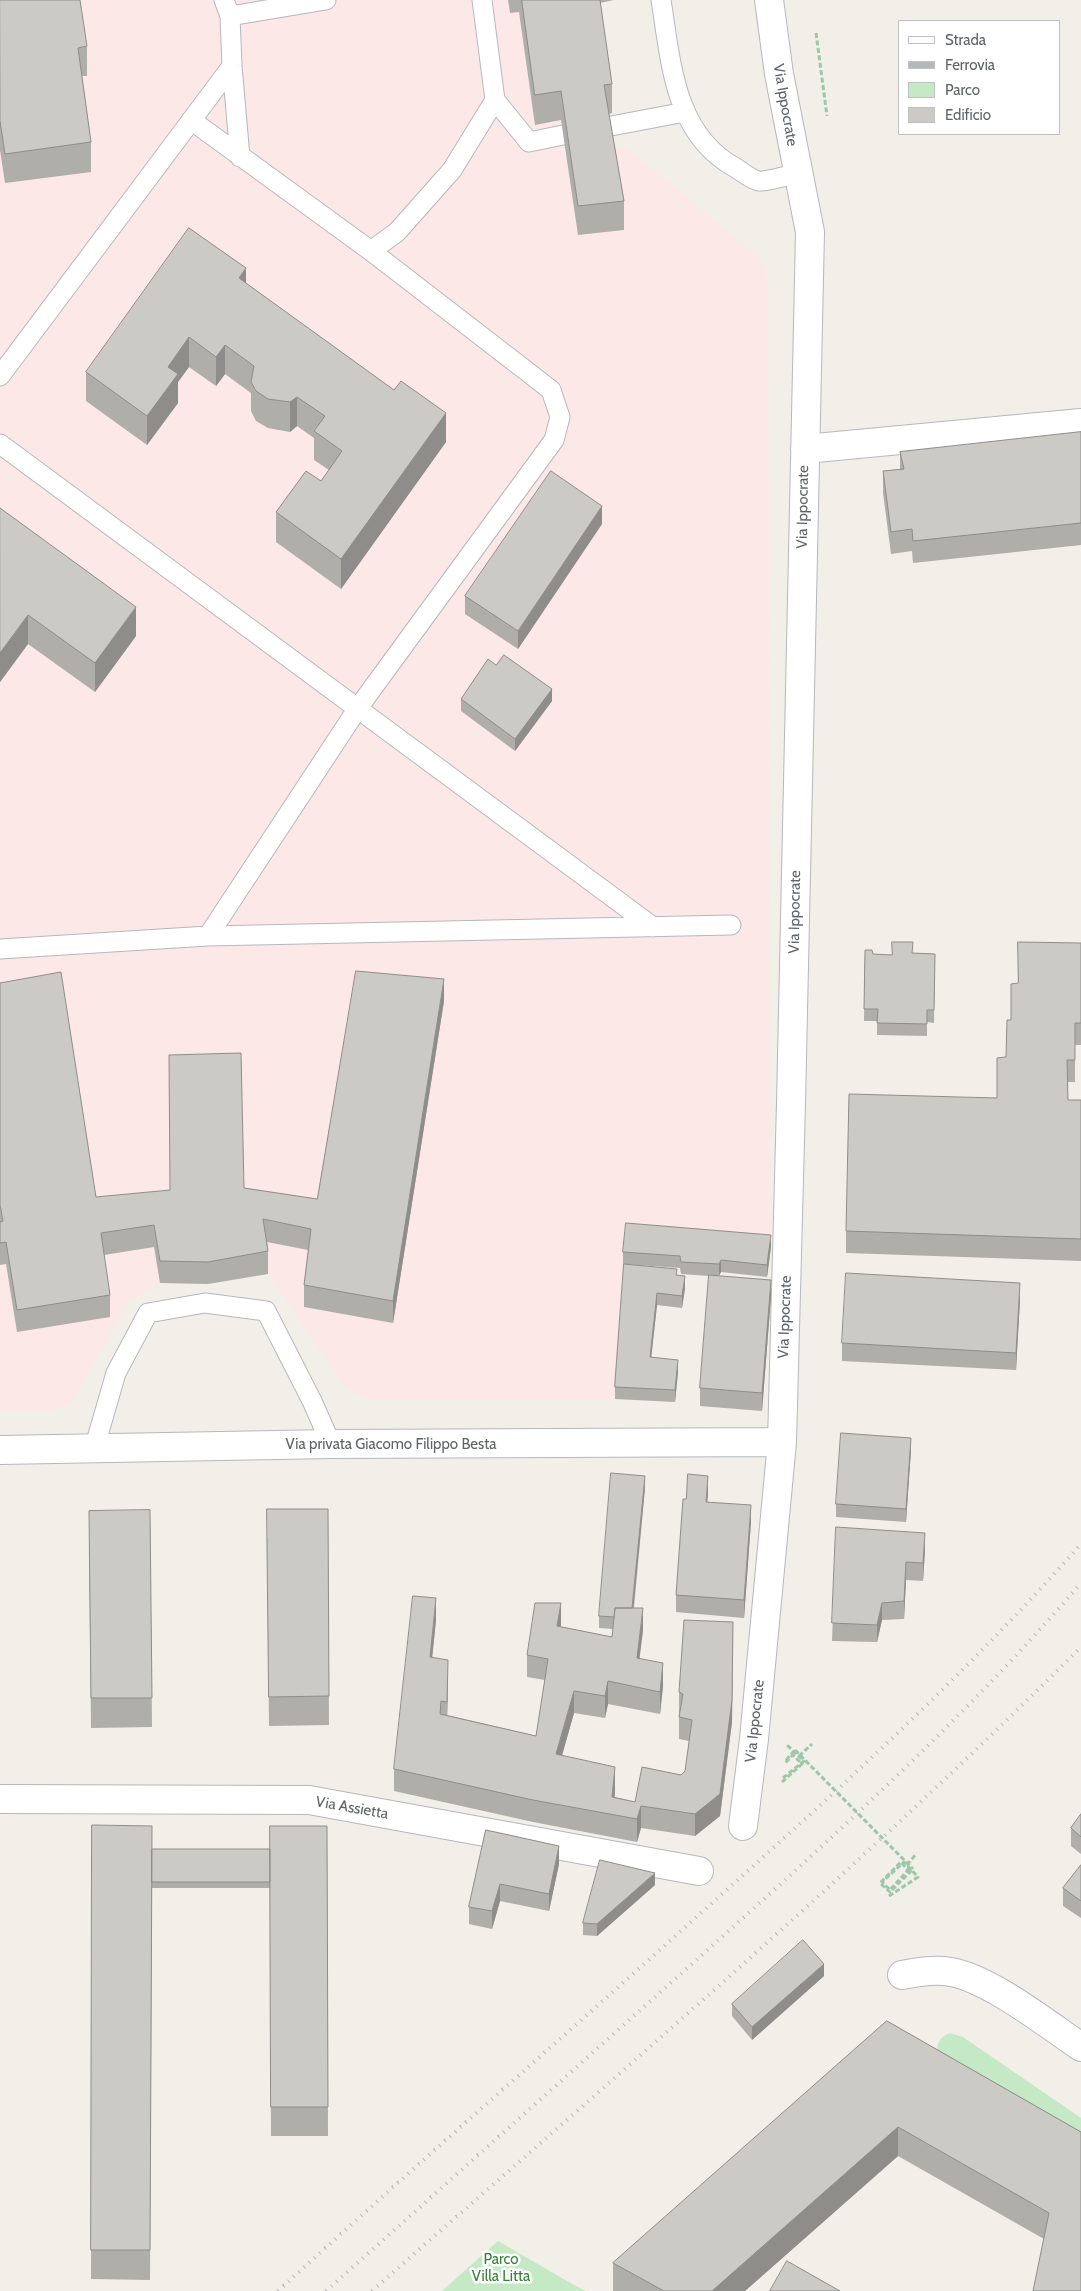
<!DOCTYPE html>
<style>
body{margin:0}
#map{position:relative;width:1081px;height:2291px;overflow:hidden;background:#f1efe8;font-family:Cabin,sans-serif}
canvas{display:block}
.legend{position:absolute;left:898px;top:20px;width:162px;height:115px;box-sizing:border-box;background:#fff;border:1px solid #bfc1c3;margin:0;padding:6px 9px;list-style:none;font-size:15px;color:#5f6368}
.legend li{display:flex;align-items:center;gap:10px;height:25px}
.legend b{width:25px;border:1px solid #bfc1c3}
</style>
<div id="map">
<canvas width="1081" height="2291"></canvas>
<ul class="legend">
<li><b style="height:6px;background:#fff"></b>Strada</li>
<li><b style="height:6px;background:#b6b7b8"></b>Ferrovia</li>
<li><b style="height:14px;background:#c5e8c5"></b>Parco</li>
<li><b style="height:14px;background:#cccac5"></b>Edificio</li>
</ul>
</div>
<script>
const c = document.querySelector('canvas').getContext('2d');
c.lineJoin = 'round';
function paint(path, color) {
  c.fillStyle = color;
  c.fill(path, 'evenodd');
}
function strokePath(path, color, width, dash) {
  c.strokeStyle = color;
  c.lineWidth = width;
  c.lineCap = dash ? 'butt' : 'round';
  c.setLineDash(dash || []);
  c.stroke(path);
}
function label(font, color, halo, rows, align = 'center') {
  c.font = font + ' Cabin,sans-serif';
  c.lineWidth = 5;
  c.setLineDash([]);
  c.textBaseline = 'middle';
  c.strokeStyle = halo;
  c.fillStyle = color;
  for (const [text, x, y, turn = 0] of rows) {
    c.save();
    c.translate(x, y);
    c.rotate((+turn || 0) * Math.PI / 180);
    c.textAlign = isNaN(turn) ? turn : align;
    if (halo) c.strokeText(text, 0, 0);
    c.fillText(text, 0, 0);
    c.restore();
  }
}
paint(new Path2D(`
 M 0,0 L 614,0 L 596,3 L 612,113 L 604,115 L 610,148 L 627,148 L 755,254 L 764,267 L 768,288 L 771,1247 L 626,1236 L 615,1399 L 368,1399 L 357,1395 L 345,1387 L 268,1274 L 208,1284 L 160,1283 L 130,1301 L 73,1400 L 66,1407 L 52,1411 L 0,1411 Z`), '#fce8e6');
paint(new Path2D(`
 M 950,2033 L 963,2037 L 1081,2118 L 1081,2145 L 937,2056 C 936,2045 939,2037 950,2033 Z
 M 498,2241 L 574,2285 L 586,2291 L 442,2291 Z`), '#c5e8c5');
const service = new Path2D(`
 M 224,0 L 230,16 L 232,66 L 240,157
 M 482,0 L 495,100 L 529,142 L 563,135
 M 661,0 C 671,62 674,135 736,168 C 742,172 752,180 759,181 C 767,182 788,175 797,174
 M 230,16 L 326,0
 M 191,120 L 371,251 L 551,390 L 560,417 L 554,440 L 358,708 L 208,936
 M 606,127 L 685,112
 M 371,251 L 397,232 L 452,170 L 495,100
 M 0,376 L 232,66
 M 0,444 L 653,927
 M 0,949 L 208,936 L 731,925
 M 94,1449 L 116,1373 L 148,1313 L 205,1303 L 266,1311 L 312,1401 L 331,1444`);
const minor = new Path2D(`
 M 805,449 L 1081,423
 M 0,1450 L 331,1444 L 782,1442
 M 0,1799 L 309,1800 L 699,1871
 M 743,1826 L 754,1739 L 782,1442 L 791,1103 L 810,232 L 779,74 L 769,0
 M 902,1975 C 918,1972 935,1969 951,1972 C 990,1979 1047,2024 1081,2047`);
strokePath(service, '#b5b8bc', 21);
strokePath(minor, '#b5b8bc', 30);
strokePath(new Path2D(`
 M 816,33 L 827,116
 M 799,1756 L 812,1744
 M 786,1760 L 795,1750
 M 783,1778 L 804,1761 L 787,1745
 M 782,1782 L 802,1764 L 793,1755 L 784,1764
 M 907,1865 L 916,1854
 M 889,1896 L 918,1877 L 904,1862 L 882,1882 L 890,1890 L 908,1870 L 901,1862 L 880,1883 L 890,1892 L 913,1869`), '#9cc7a9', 3, [5, 2.5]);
strokePath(service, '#fff', 19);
strokePath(minor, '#fff', 28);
strokePath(new Path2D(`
 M 278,2291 C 425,2157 575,2027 722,1894 C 846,1783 970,1670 1081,1544
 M 326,2291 C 445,2185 564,2078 683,1972 C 821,1848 960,1724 1081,1583
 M 372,2291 C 611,2080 855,1873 1081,1647`), '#b6b7b8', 4, [1, 6]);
strokePath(new Path2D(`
 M 795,1750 L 913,1869`), '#9cc7a9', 3, [5, 2.5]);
paint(new Path2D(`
 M 0,0 L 87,46 L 87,76 L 82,76 L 91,142 L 91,172 L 5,183 L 0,150 Z
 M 508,0 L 614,0 L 600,3 L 612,84 L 612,113 L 609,114 L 624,201 L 624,230 L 578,235 L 561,120 L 535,125 L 519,12 L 510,13 Z
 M 246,284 L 446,442 L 341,589 L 276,542 L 276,512 L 321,481 L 329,470 L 314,460 L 314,438 L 297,426 L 290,432 L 268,428 L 256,421 L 251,411 L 251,393 L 225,374 L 216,386 L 189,367 L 178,382 L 178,403 L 147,445 L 86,401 L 86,372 Z
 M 1081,432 L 1081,545 L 913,563 L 912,551 L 891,554 L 883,493 L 883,471 L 900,469 L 900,452 Z
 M 0,508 L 136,636 L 95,692 L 28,644 L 0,682 Z
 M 602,524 L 518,649 L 465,614 L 465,596 Z
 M 496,665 L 552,701 L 515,751 L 461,711 L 461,699 Z
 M 1081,943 L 1081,1045 L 1075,1045 L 1075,1082 L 1068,1082 L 1068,1100 L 1081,1100 L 1081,1261 L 846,1253 L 846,1231 L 997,1098 L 1006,1057 L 1011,1020 L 1018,983 Z
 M 865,950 L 873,954 L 892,955 L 913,953 L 935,954 L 934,1023 L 927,1022 L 927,1036 L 877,1035 L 877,1021 L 864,1021 Z
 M 0,983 L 96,1197 L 244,1188 L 317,1199 L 444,1001 L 393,1323 L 304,1307 L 304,1285 L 308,1250 L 267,1242 L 268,1251 L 268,1274 L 208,1284 L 160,1283 L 154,1247 L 104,1255 L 110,1295 L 110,1317 L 17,1332 L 6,1264 L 0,1265 Z
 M 771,1247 L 767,1277 L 721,1272 L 719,1276 L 771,1297 L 762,1411 L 700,1406 L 700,1388 L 709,1276 L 681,1274 L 680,1268 L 623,1264 L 623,1252 Z
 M 624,1264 L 685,1288 L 682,1308 L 657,1305 L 651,1357 L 678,1372 L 675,1402 L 615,1399 L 615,1387 Z
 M 1020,1300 L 1016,1370 L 842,1361 L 842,1343 Z
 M 911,1450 L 906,1522 L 836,1517 L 836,1504 Z
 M 645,1488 L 634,1608 L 643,1630 L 639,1658 L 663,1686 L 660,1714 L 608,1704 L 605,1718 L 574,1713 L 562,1756 L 615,1789 L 615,1797 L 635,1802 L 681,1775 L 685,1771 L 689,1741 L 679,1739 L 679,1692 L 733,1645 L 732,1722 L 720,1816 L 695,1836 L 641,1828 L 637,1842 L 533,1822 L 394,1791 L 394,1769 L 436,1620 L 432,1658 L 448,1682 L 447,1715 L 536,1736 L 545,1680 L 527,1677 L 527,1655 L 561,1625 L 561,1627 L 612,1637 L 613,1629 L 599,1628 L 599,1616 Z
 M 708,1494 L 707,1502 L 751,1522 L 744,1618 L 676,1612 L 676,1595 L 686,1499 Z
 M 328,1509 L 329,1725 L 269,1726 L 267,1538 Z
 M 150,1510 L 152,1727 L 91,1728 L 89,1540 Z
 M 836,1527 L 925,1550 L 923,1581 L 906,1580 L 904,1619 L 882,1620 L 877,1642 L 832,1641 Z
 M 1081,1814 L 1081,1854 L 1071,1846 L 1071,1828 Z
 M 92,1825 L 152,1849 L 270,1849 L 327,1826 L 328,2136 L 271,2136 L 270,1888 L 152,1888 L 150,2280 L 91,2279 Z
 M 486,1830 L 559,1864 L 549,1911 L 500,1901 L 492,1929 L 469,1924 L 469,1907 Z
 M 1081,1865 L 1081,1918 L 1063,1906 L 1063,1888 Z
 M 655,1885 L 597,1936 L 583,1935 L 583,1923 Z
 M 824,1976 L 752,2040 L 732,2016 L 732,2004 Z
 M 887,2021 L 1081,2132 L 1044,2239 L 898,2156 L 745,2291 L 613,2291 L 613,2263 Z`), '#afaea9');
paint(new Path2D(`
 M 246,268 L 246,297 L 239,278 Z
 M 189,337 L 189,367 L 178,382 L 178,403 L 147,445 L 147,416 L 168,367 Z
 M 225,345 L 225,374 L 216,386 L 216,357 Z
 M 297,397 L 297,426 L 290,432 L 290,402 Z
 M 446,413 L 446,442 L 341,589 L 341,559 Z
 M 602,506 L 602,524 L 518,649 L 518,631 Z
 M 136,607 L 136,636 L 95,692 L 95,663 Z
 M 28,615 L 28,644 L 0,682 L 0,653 Z
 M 552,689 L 552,701 L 515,751 L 515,739 Z
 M 444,979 L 444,1001 L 393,1323 L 393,1301 Z
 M 771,1235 L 771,1247 L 767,1277 L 767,1265 Z
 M 721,1260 L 721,1272 L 719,1276 L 719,1264 Z
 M 685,1276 L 685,1288 L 682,1308 L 682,1296 Z
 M 771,1280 L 771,1297 L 762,1411 L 762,1393 Z
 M 1020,1283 L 1020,1300 L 1016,1370 L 1016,1353 Z
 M 657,1293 L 657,1305 L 650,1369 L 650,1357 Z
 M 678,1360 L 678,1372 L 675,1402 L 675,1390 Z
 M 911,1438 L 911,1450 L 906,1522 L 906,1509 Z
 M 645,1476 L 645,1488 L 631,1631 L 631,1618 Z
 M 708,1476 L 708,1494 L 706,1519 L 706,1502 Z
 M 751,1505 L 751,1522 L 744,1618 L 744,1600 Z
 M 925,1533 L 925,1550 L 923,1581 L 923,1563 Z
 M 906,1562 L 906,1580 L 904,1619 L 904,1601 Z
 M 436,1598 L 436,1620 L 430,1679 L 430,1657 Z
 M 561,1603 L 561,1625 L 557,1648 L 557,1626 Z
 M 882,1603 L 882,1620 L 877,1642 L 877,1625 Z
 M 643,1608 L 643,1630 L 637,1680 L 637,1658 Z
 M 733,1622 L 732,1722 L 720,1816 L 695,1836 L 695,1814 Z
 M 448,1660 L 448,1682 L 447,1724 L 447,1702 Z
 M 663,1663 L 663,1686 L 660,1714 L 660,1692 Z
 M 608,1681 L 608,1704 L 605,1718 L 605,1696 Z
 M 574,1691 L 574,1713 L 556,1776 L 556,1754 Z
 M 615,1767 L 615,1789 L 613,1815 L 612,1797 Z
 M 641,1806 L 641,1828 L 637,1842 L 637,1819 Z
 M 559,1846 L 559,1864 L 549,1911 L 549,1894 Z
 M 655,1873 L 655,1885 L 597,1936 L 597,1924 Z
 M 500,1884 L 500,1901 L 492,1929 L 492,1911 Z
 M 824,1964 L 824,1976 L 752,2040 L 752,2027 Z
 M 898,2127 L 898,2156 L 745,2291 L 712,2291 Z`), '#8f8d8a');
const building = new Path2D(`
 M 0,0 L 80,0 L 87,46 L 78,48 L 91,142 L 5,154 L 0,121 Z
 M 522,0 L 600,0 L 612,84 L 604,85 L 624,201 L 578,206 L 561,91 L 535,95 Z
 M 189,228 L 246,268 L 239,278 L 394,390 L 401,381 L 446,413 L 341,559 L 276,512 L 306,471 L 321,481 L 342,451 L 314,431 L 325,416 L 297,397 L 290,402 L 268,399 L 256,391 L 251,382 L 254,366 L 225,345 L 216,357 L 189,337 L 168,367 L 178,374 L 147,416 L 86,372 Z
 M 1081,432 L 1081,523 L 913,541 L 912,529 L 891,532 L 883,471 L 904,469 L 900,452 Z
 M 551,471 L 602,506 L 518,631 L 465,596 Z
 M 0,508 L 136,607 L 95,663 L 28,615 L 0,653 Z
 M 504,655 L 552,689 L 515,739 L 461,699 L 488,659 L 496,665 Z
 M 892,942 L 913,942 L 912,953 L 935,954 L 934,1010 L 927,1010 L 927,1024 L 877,1023 L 878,1009 L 864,1009 L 865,950 L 872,950 L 873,954 L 892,955 Z
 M 1018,942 L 1081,943 L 1081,1023 L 1075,1023 L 1075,1060 L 1067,1060 L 1068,1100 L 1081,1100 L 1081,1239 L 846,1231 L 849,1094 L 997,1098 L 997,1058 L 1006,1057 L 1007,1020 L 1011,1020 L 1011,984 L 1018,983 Z
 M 356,971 L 444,979 L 393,1301 L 304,1285 L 311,1229 L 263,1219 L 268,1251 L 208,1262 L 160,1261 L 154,1225 L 101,1233 L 110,1295 L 17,1310 L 6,1242 L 0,1243 L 0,1222 L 3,1221 L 0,1205 L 0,983 L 61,972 L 96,1197 L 170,1190 L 169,1055 L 241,1053 L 244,1188 L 317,1199 Z
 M 626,1223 L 771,1235 L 767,1265 L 721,1260 L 719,1264 L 681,1262 L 680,1256 L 623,1252 Z
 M 624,1264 L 677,1269 L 676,1275 L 685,1276 L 682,1296 L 657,1293 L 650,1357 L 678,1360 L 675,1390 L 615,1387 Z
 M 846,1273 L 1020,1283 L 1016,1353 L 842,1343 Z
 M 709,1275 L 771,1280 L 762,1393 L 700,1388 Z
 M 841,1433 L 911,1438 L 906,1509 L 836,1504 Z
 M 611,1473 L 645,1476 L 632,1608 L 615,1608 L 614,1617 L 599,1616 Z
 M 688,1474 L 708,1476 L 706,1502 L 751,1505 L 744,1600 L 676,1595 L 683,1499 L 686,1499 Z
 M 267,1509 L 328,1509 L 329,1696 L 269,1697 Z
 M 150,1510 L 152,1698 L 91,1698 L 89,1511 Z
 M 836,1527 L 925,1533 L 923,1563 L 906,1562 L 904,1601 L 882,1603 L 877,1625 L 832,1623 Z
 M 413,1596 L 436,1598 L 430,1657 L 448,1660 L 447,1702 L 441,1701 L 440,1714 L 536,1736 L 548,1659 L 527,1655 L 535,1603 L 561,1603 L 557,1626 L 612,1637 L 615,1608 L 643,1608 L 637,1658 L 663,1663 L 660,1692 L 608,1681 L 605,1696 L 574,1691 L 556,1754 L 615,1767 L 612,1797 L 635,1802 L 642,1767 L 681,1775 L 685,1771 L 692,1720 L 679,1717 L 683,1694 L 679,1692 L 684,1620 L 733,1622 L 732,1700 L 720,1794 L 695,1814 L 641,1806 L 637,1819 L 533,1800 L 394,1769 Z
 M 1081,1814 L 1081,1837 L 1071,1828 Z
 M 92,1825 L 152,1826 L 150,2250 L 91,2250 Z
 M 270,1826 L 327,1826 L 328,2107 L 271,2107 Z
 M 486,1830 L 559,1846 L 549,1894 L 500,1884 L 492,1911 L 469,1907 Z
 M 152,1849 L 270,1849 L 270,1882 L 152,1882 Z
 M 600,1860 L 655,1873 L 597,1924 L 583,1923 Z
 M 1081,1865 L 1081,1901 L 1063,1888 Z
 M 803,1940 L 824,1964 L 752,2027 L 732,2004 Z
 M 887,2021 L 1081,2132 L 1081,2291 L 1033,2291 L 1049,2213 L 898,2127 L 712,2291 L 664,2291 L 613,2263 Z
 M 787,2261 L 840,2291 L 770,2291 Z`);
paint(building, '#cccac5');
strokePath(building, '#8f8d8a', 1);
label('15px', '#5f6368', '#fff', [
 ["Via Ippocrate",785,105,80],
 ["Via Ippocrate",803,507,-89],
 ["Via Ippocrate",795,912,-89],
 ["Via Ippocrate",785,1317,-88],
 ["Via privata Giacomo Filippo Besta",391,1445],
 ["Via Ippocrate",755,1721,-84],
 ["Via Assietta",352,1808,10]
]);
label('15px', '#348238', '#fff', [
 ["Parco",501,2260],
 ["Villa Litta",501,2277]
]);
</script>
